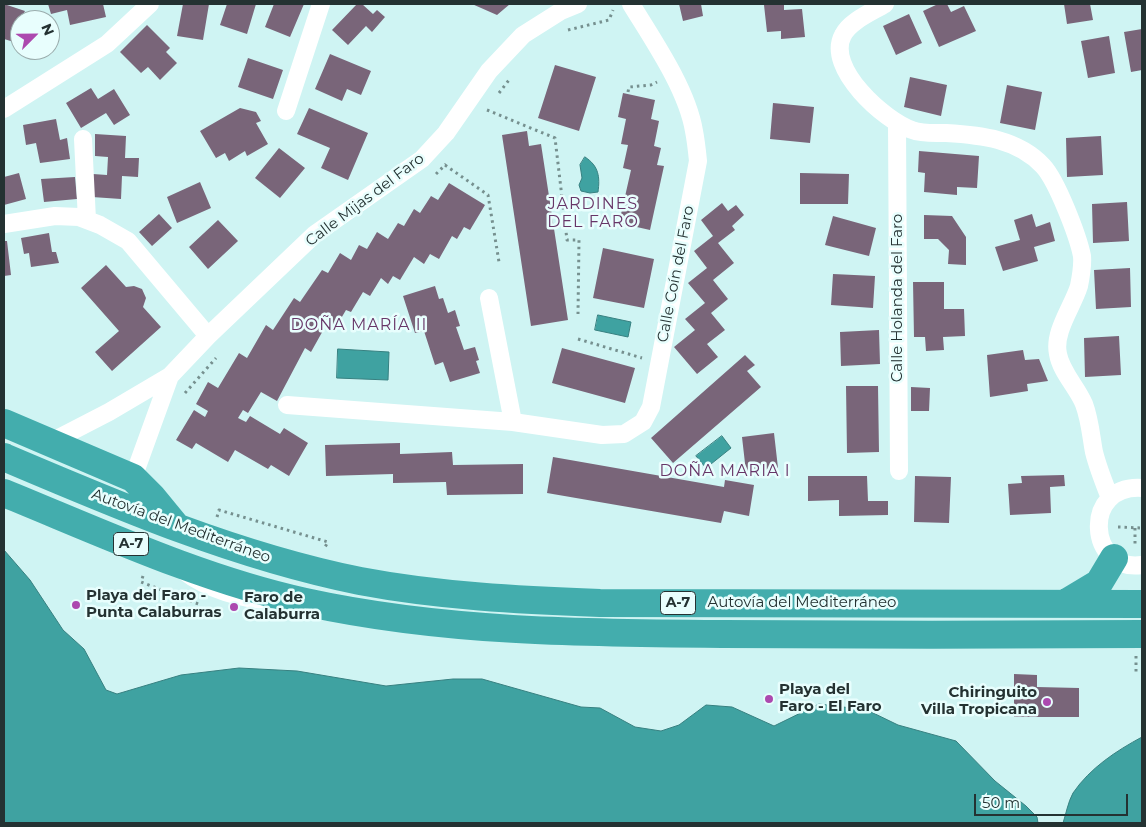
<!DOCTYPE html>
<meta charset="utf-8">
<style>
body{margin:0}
#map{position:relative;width:1146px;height:827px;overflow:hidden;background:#cff4f3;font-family:Montserrat,sans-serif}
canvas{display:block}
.frame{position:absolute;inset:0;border:5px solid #243232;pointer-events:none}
.north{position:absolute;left:10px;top:10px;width:50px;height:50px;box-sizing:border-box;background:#e8fefd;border:1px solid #9aacac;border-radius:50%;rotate:67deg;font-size:14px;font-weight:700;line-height:20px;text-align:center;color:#243232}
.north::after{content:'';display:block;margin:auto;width:18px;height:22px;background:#ac49af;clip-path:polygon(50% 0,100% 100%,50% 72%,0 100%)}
.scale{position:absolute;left:974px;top:794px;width:154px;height:22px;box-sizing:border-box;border:2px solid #243232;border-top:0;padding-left:6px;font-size:15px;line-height:18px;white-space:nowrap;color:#243232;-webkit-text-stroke:4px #e8fefd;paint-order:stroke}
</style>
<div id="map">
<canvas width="1146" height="827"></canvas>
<div class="frame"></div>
<div class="north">N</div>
<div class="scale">50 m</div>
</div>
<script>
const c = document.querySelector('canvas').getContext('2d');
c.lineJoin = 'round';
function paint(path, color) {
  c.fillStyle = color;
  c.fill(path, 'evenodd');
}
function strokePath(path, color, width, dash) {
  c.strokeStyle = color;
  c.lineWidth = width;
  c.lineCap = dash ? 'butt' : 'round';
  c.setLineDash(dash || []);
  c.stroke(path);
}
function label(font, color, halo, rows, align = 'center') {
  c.font = font + ' Montserrat,sans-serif';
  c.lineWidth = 5;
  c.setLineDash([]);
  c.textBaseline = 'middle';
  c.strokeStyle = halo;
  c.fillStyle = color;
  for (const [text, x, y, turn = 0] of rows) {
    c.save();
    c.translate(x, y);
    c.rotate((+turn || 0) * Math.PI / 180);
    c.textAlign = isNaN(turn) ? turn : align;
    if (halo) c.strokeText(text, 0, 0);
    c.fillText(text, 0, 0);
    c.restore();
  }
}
const water = new Path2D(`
 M 585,157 C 599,166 600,177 598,192 L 590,193 L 581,191 L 579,185 L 582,178 L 580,165 Z
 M 598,315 L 631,322 L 628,337 L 595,330 Z
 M 338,349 L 389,352 L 388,380 L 337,378 Z
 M 722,436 L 731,448 L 706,468 L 696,456 Z
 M 4,550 L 30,580 L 63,630 L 84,649 L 106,690 L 117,694 L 181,675 L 239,668 L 297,671 L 386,686 L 453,679 L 482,679 L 581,707 L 600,708 L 635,727 L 661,731 L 679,725 L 706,705 L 732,707 L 774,726 L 819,704 L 867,710 L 898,725 L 956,741 L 995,781 L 1026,806 L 1037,817 L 1038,823 L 4,823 Z
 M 1142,737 L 1142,823 L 1063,823 C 1066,814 1068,802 1073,793 C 1090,768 1116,751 1142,737 Z`);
paint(water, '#3fa2a1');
strokePath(water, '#378080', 1);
paint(new Path2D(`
 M 4,4 L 25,11 L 20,20 L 14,42 L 4,39 Z
 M 48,4 L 103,4 L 106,17 L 70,25 L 67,10 L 51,14 Z
 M 183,4 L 209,4 L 203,40 L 177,36 Z
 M 227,4 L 256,4 L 247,34 L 220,25 Z
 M 274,4 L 304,4 L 290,37 L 265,27 Z
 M 357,4 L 362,4 L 373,14 L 377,10 L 385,17 L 372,32 L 366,26 L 348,45 L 332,30 Z
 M 472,4 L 510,4 L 497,15 Z
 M 679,4 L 701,4 L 703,16 L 683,21 Z
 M 784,4 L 784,10 L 802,9 L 805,37 L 781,39 L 781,31 L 767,32 L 764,5 Z
 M 938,4 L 947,4 L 951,12 L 964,6 L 976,31 L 939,47 L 923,11 Z
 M 1064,4 L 1090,4 L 1093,20 L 1067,24 Z
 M 909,14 L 922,43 L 896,55 L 883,26 Z
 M 147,25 L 170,48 L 166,52 L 177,63 L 160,80 L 148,67 L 141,73 L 120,52 Z
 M 1142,29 L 1142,70 L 1131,72 L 1124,32 Z
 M 1109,36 L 1115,73 L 1088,78 L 1081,41 Z
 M 330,54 L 371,71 L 361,95 L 347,89 L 342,101 L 315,89 Z
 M 248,58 L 283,70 L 273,99 L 238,87 Z
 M 555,65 L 596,77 L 579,131 L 538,118 Z
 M 910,77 L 947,85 L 941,116 L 904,107 Z
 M 1007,85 L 1042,92 L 1035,130 L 1000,123 Z
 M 91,88 L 98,99 L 114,89 L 130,115 L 114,125 L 106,113 L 81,128 L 66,103 Z
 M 623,93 L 655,100 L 651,119 L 659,121 L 654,146 L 661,148 L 657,165 L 664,166 L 650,230 L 619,223 L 631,170 L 623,168 L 628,145 L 621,144 L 626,119 L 618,117 Z
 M 773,103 L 814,107 L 810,143 L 770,139 Z
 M 240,108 L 256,112 L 261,121 L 256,123 L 268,144 L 247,156 L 245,151 L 229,161 L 225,153 L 216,158 L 200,131 Z
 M 309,108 L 368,133 L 348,180 L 321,168 L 330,148 L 297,134 Z
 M 56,119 L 60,140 L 67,138 L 70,159 L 40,163 L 36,143 L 26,145 L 23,125 Z
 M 527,131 L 529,146 L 541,144 L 568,320 L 531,326 L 502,135 Z
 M 95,134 L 126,136 L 125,158 L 139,158 L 138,177 L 122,176 L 121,199 L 92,197 L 93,174 L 107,175 L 108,157 L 95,156 Z
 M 1101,136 L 1103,175 L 1067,177 L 1066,138 Z
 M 279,148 L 305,168 L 280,198 L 255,178 Z
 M 919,151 L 979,156 L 977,188 L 957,187 L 957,195 L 924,192 L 925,173 L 918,172 Z
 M 19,173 L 26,199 L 4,205 L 4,177 Z
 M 800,173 L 849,174 L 848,204 L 800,204 Z
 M 75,177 L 77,199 L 44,202 L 41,179 Z
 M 200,182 L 211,208 L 177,223 L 167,197 Z
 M 449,183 L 485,205 L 470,230 L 464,227 L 457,239 L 452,236 L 439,259 L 430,254 L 424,264 L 414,257 L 400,280 L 393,276 L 388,284 L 381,278 L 370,296 L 363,292 L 351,312 L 346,310 L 333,332 L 325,327 L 311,352 L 305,348 L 277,401 L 261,392 L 248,413 L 243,410 L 238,418 L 246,422 L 250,416 L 280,434 L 284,428 L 308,443 L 289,476 L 271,465 L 268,469 L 235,450 L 228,462 L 196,443 L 192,449 L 176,440 L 194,410 L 205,417 L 208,411 L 196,404 L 208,382 L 218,388 L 239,353 L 247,358 L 266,325 L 273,330 L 294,298 L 300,302 L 322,270 L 328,273 L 340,253 L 351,260 L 359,245 L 367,249 L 377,232 L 388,239 L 398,223 L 404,226 L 414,209 L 420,213 L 431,196 L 438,200 Z
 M 1127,202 L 1129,241 L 1093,243 L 1092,204 Z
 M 722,203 L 728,211 L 736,205 L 744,215 L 732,226 L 735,230 L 718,243 L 734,263 L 713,280 L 728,299 L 711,313 L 725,330 L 707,344 L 718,357 L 697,374 L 674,347 L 695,330 L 685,319 L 705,303 L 688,283 L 707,268 L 694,251 L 713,236 L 701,220 Z
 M 159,214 L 172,228 L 152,246 L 139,232 Z
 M 1032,214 L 1036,227 L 1050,222 L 1055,241 L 1034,247 L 1038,261 L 1003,271 L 995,247 L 1020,240 L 1014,220 Z
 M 924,215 L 952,216 L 966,237 L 966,265 L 948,264 L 949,250 L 938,239 L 924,239 Z
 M 833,216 L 876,228 L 869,256 L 825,245 Z
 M 218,220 L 238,241 L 208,269 L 189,247 Z
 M 49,233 L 52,252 L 56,252 L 59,263 L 31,267 L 29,253 L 24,254 L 21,238 Z
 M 4,241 L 7,241 L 11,275 L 4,276 Z
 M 603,248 L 654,259 L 644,308 L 593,298 Z
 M 106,265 L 126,287 L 134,286 L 142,289 L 146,298 L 143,307 L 161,327 L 112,371 L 95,352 L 119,331 L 81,288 Z
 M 1130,268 L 1131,307 L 1096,309 L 1094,270 Z
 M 833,274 L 875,276 L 873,308 L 831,305 Z
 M 913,282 L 944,282 L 944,309 L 964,309 L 965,336 L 943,337 L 944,350 L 926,351 L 925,337 L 914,337 Z
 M 435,286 L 439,299 L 443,298 L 448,313 L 455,310 L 460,326 L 456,327 L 464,350 L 475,347 L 479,360 L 476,361 L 480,373 L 450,382 L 443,362 L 435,365 L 424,331 L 415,333 L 403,296 Z
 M 879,330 L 880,364 L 841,366 L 840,332 Z
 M 1119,336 L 1121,375 L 1085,377 L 1084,338 Z
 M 562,348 L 635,368 L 625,403 L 552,383 Z
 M 1023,350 L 1025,360 L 1039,359 L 1048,381 L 1027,384 L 1028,391 L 990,397 L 987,355 Z
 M 745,355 L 755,365 L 747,371 L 761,387 L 673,463 L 651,438 Z
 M 846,386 L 878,386 L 879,452 L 847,453 Z
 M 911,387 L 930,388 L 929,411 L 911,411 Z
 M 774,433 L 778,468 L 746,472 L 742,437 Z
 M 400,443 L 400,454 L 452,452 L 453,465 L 523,464 L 523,494 L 447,495 L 446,482 L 393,483 L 393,474 L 326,476 L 325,445 Z
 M 553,457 L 724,487 L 725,480 L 754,485 L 749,516 L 724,511 L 721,523 L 547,493 Z
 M 1064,475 L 1065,486 L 1050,487 L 1051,513 L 1010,515 L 1008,484 L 1022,483 L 1021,476 Z
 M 808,476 L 867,476 L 868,501 L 888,501 L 888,515 L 839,516 L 839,500 L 808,501 Z
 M 915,476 L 951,477 L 949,523 L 914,522 Z
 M 1014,674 L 1037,675 L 1037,687 L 1079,688 L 1079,717 L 1014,717 Z`), '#796579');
strokePath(new Path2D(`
 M 568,30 L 609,20 L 613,10
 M 628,92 L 629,87 L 651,85 L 657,82
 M 499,93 L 509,80
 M 487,110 L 555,138 L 567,240 L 579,240 L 578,314
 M 445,165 L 488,195 L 499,262
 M 436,174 L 446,164
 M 578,339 L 642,358
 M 185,393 L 216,358
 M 217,517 L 219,510 L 328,542 L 325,547
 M 1118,527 L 1142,528
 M 1135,528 L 1135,547
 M 143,576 L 141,582 L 201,605
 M 1136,656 L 1136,673`), '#76908f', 3, [2.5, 4]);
strokePath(new Path2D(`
 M 183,576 C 203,592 244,605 269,604`), '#fff', 9);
strokePath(new Path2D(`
 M 885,4 C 872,12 850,21 843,35 C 825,68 885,121 912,130 C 922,134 935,133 946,133 C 981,135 1018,139 1043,166 C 1057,181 1078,236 1082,256 C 1083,266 1081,276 1079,286 C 1073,306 1053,332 1058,354 C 1061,372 1077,387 1084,404 C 1090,420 1091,436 1094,452 C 1098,468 1104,483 1110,498
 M 4,109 L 107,44 L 150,4
 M 286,111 L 321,4
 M 897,124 L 899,471
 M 83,139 L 87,220
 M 4,224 L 55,216 L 79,217 L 100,225 L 128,241 L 208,336
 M 489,298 L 513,422
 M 287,405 L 513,422 L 602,435 L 624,434 L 643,422 L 651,407 L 698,161 C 697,151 696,141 694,131 C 687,89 653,40 631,4
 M 49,443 L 109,412 L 170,376 L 208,336 L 315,234 L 422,159 L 446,133 L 489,71 L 523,35 L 561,11 L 578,4
 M 133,478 L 170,376
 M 1142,488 C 1081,484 1088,573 1142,565`), '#fff', 18);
strokePath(new Path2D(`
 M 4,423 L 133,478 L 152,497 L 175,525
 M 4,457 C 119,506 236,556 360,581 C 439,596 520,600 600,603 L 1142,604
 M 4,493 C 102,533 201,579 305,602 C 442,632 582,633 722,634 C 862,635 1002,635 1142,634
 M 1064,604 L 1099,583 L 1114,558`), '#43adad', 28);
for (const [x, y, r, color] of [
 [76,605,5,"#ac49af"],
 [234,607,5,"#ac49af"],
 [769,699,5,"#ac49af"],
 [1047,702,5,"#ac49af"]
]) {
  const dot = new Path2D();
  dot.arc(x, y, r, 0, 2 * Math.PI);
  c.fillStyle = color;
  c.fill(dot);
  strokePath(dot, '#e8fefd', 2);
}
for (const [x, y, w] of [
 [131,544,35],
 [678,603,35]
]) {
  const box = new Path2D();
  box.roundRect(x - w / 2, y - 11.5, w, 23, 4);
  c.fillStyle = '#e8fefd';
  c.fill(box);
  strokePath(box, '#243232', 1);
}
label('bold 14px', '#243232', null, [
 ["A-7",131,544],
 ["A-7",678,603]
]);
label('15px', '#243232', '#e8fefd', [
 ["Calle Mijas del Faro",365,200,-37],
 ["Calle Coín del Faro",676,274,-79],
 ["Calle Holanda del Faro",898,298,-90],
 ["Autovía del Mediterráneo",181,526,20],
 ["Autovía del Mediterráneo",802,603]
]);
label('bold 15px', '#243232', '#e8fefd', [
 ["Playa del Faro -",86,596],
 ["Punta Calaburras",86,613],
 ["Faro de",244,598],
 ["Calaburra",244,615],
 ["Playa del",779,690],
 ["Faro - El Faro",779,707],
 ["Chiringuito",1037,693,"right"],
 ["Villa Tropicana",1037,710,"right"]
], 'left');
c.letterSpacing = '1px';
label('16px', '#673668', '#e8fefd', [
 ["JARDINES",593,204],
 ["DEL FARO",593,222],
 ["DOÑA MARÍA II",359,325],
 ["DOÑA MARIA I",725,471]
]);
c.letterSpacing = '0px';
</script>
